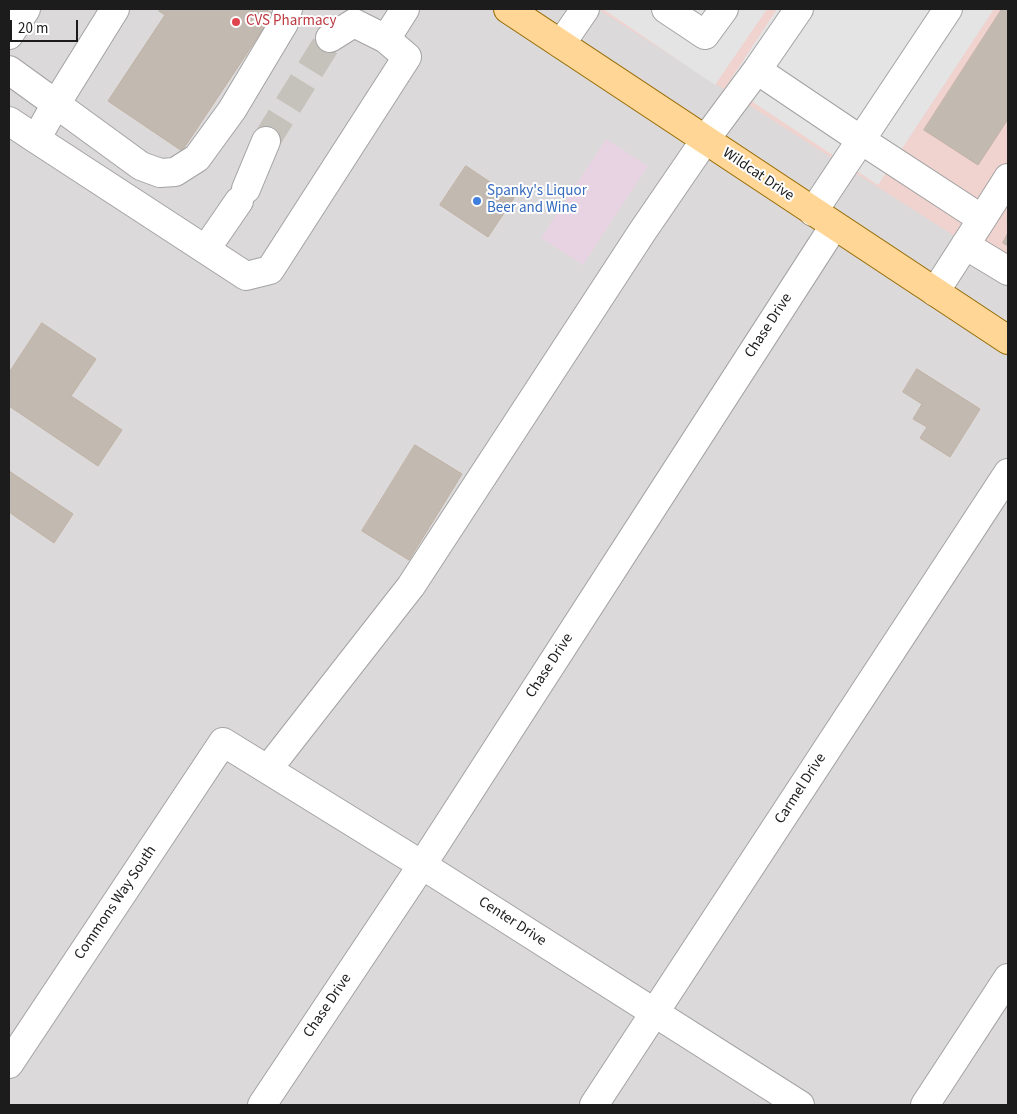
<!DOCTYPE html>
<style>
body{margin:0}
#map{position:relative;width:1017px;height:1114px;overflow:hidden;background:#eeebe2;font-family:"Source Sans 3",sans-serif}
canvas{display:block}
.frame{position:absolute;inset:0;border:10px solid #1c1c1c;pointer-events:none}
.scale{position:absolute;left:10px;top:20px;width:68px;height:22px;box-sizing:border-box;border:2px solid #1c1c1c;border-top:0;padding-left:6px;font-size:15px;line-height:18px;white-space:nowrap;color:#1c1c1c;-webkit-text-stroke:4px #fff;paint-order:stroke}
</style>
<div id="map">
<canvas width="1017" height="1114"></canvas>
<div class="frame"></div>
<div class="scale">20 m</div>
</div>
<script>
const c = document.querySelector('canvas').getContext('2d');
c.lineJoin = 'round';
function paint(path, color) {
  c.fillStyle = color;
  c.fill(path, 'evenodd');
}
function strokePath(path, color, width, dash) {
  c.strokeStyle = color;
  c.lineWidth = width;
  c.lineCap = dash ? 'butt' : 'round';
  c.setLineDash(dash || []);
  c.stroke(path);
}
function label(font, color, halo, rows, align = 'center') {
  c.font = font + ' "Source Sans 3",sans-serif';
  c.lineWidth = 4;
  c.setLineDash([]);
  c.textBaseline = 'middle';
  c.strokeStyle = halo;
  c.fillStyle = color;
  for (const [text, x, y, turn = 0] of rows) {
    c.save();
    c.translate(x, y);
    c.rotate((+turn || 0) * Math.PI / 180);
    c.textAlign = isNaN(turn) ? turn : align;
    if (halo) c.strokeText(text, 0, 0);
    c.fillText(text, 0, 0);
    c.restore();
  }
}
paint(new Path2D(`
 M 9,9 L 1008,9 L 1008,1105 L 9,1105 Z`), '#dbd9d9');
paint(new Path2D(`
 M 598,9 L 1008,9 L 1008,270 Z`), '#f0d2cf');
paint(new Path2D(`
 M 606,139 L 648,166 L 583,265 L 541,238 Z`), '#e8d3e3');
paint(new Path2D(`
 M 603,9 L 767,9 L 715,85 Z
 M 777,9 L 994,9 L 878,185 L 727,85 Z`), '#e4e4e4');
const building = new Path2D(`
 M 161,9 L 265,9 L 273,14 L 182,151 L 108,101 L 165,15 L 159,11 Z
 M 1002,9 L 1008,9 L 1008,119 L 978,165 L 924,130 Z
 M 466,166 L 514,198 L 488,237 L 440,205 Z
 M 1008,233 L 1008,246 L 1003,243 Z
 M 42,323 L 96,359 L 71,396 L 122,430 L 98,466 L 9,406 L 9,373 Z
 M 917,369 L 980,409 L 950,457 L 920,438 L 927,427 L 913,419 L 922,404 L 903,392 Z
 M 415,445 L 462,474 L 409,560 L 362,531 Z
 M 9,471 L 73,514 L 54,543 L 9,512 Z`);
paint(building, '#c2bab1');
strokePath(building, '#c1b1a3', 1);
strokePath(new Path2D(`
 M 266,141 L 330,38`), '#c4c2ba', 28, [28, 14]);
const minor = new Path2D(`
 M 666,9 L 705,35 L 724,9
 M 9,35 L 26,9
 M 330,38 L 354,23 L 386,39
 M 561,44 L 585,9
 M 9,70 L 56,104 L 115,9
 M 757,70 L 861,140 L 982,219 L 935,292
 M 9,121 L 36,139 L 56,104 L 141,166 L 160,173 L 175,172 L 197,158 L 232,110 L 284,23 L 288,9
 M 36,139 L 246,276 L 270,270 L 407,57 L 386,39 L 405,9
 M 246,189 L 266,141
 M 813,212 L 948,9
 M 982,219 L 1008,178
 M 965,245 L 1008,271
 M 206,249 L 239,201
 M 268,769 L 411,586 L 642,232 L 705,140 L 757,70 L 799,9
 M 9,1064 L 223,742 L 422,865 L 800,1105
 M 262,1105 L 422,865 L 834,226
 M 594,1105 L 1008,473
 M 925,1105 L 1008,978`);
const major = new Path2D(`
 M 508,9 L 1008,340`);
strokePath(minor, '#a3a3a3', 30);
strokePath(major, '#956a00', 30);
strokePath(minor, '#fff', 28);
strokePath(major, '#ffd696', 28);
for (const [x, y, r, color] of [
 [236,22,5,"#e0444e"],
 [477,201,5,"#3f7fe0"]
]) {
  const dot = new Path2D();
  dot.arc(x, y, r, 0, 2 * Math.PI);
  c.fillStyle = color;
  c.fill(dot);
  strokePath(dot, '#fff', 2);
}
label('15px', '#be3a42', '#fff', [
 ["CVS Pharmacy",246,22]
], 'left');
label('15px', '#1c1c1c', '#fff', [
 ["Wildcat Drive",758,175,34],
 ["Chase Drive",769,326,-57],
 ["Chase Drive",550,666,-57],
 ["Carmel Drive",801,789,-57],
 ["Commons Way South",116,903,-56],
 ["Center Drive",512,922,33],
 ["Chase Drive",328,1006,-56]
]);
label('15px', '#366cbe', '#fff', [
 ["Spanky's Liquor",487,192],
 ["Beer and Wine",487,209]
], 'left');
</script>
